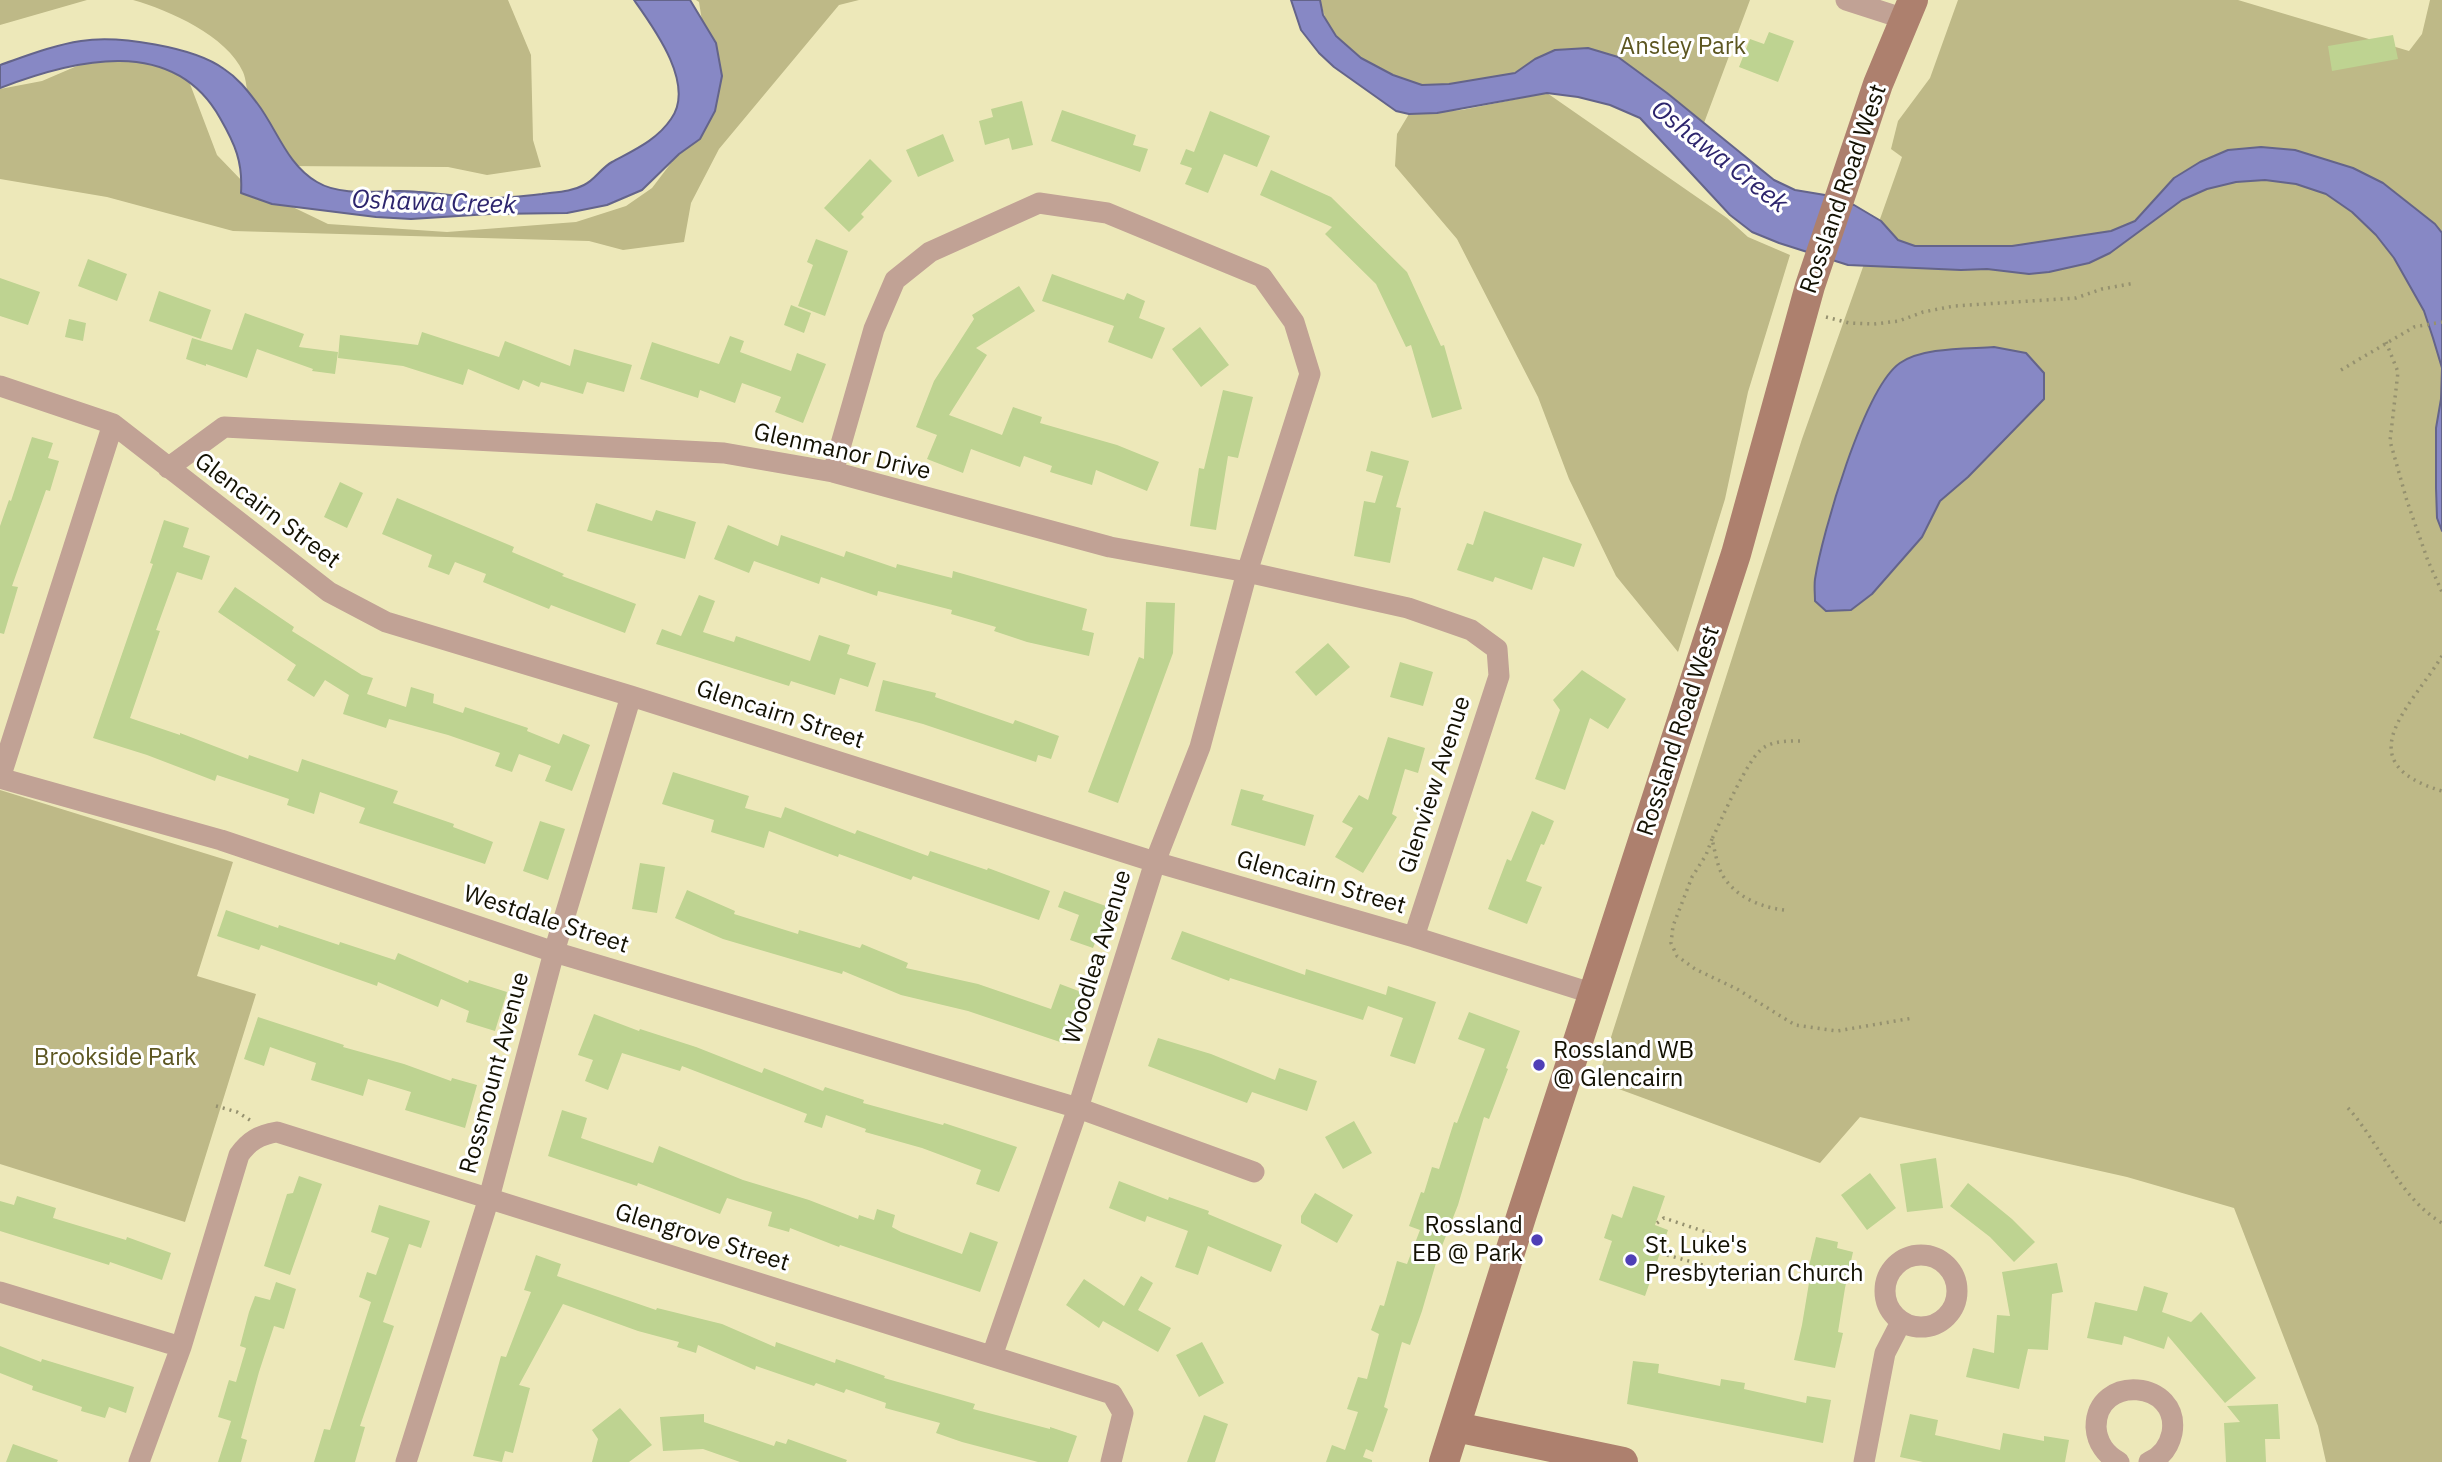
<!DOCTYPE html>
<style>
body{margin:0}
canvas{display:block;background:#ede8b9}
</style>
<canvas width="2442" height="1462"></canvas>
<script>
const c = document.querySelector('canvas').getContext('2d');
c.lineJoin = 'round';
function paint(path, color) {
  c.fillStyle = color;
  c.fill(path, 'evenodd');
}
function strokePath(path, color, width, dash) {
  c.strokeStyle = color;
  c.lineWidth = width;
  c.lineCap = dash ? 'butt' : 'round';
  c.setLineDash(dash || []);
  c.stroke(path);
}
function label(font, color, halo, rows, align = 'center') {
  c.font = font + ' "IBM Plex Sans",sans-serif';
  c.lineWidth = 6;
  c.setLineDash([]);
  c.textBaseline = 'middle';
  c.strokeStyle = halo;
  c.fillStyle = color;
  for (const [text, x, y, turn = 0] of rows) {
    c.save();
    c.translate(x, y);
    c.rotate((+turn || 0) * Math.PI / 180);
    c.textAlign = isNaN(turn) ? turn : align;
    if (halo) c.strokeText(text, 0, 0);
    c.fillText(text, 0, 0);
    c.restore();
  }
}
paint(new Path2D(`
 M 0,0 L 87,0 L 0,25 Z
 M 133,0 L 508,0 L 531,55 L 533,140 L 541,167 L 487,175 L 448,167 L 279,166 L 250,142 C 249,126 249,85 243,72 C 227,36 169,10 133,0 Z
 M 696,0 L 859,0 L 839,5 L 719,149 L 691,203 L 684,242 L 623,250 L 589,241 L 233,231 L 107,197 L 0,179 L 0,89 L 42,81 L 105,54 L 155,48 L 187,76 L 217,155 L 245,184 L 328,224 L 447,232 L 576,222 L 626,206 L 652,188 L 703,121 L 712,84 L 699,2 Z
 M 1320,0 L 1750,0 L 1704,123 L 1644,75 L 1535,59 C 1528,64 1521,70 1513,73 C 1490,81 1446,88 1422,85 C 1396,82 1350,55 1335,34 C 1327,24 1323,13 1320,0 Z
 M 1958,0 L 2238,0 L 2409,51 L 2422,34 L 2430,0 L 2442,0 L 2442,1462 L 2326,1462 L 2318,1426 L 2234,1208 L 2127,1177 L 1860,1117 L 1820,1163 L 1597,1081 L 1802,439 L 1902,157 L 1891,149 L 1898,121 L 1930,78 Z
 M 1547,93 L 1727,218 L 1748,237 L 1790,255 L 1748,392 L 1725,499 L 1678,652 L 1616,576 L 1569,479 L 1538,397 L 1457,239 L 1395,166 L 1397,134 L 1409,114 L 1462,110 Z
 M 0,790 L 233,862 L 197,976 L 256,994 L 185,1222 L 0,1164 Z`), '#beb987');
const water = new Path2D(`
 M 634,0 L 690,0 L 716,43 L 722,76 L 715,111 L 700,139 L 679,154 L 642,190 L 607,205 L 567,213 L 490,214 L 411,219 L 376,217 L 272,204 L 241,193 C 243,162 235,144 220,118 C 173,34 73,60 0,88 L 0,65 C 26,56 54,45 81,41 C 118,35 194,47 224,69 C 238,78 247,90 257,103 C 277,129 287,165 317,182 C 340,196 374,191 400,191 C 430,191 460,198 490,198 C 507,198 525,196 542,194 C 556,192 571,192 584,185 C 595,180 601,168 612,162 C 634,150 657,140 671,119 C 696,85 654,28 634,0 Z
 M 1291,0 L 1320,0 L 1323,15 L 1336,36 L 1361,58 L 1393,75 L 1422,85 L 1449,84 L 1515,73 L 1535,59 L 1555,50 L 1588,48 L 1618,57 L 1667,93 L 1774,180 L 1795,190 L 1825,195 L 1854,205 L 1881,221 L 1898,240 L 1915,246 L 2012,246 L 2111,231 L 2135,221 L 2174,178 L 2200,162 L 2228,150 L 2261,147 L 2295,150 L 2353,168 L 2383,183 L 2435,224 L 2442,233 L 2442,531 L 2437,518 L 2436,488 L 2436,428 L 2441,399 L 2442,368 L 2433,338 L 2424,311 L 2394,258 L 2376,235 L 2352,212 L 2326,194 L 2296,184 L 2265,180 L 2236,182 L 2207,189 L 2182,200 L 2110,253 L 2089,263 L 2049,272 L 2029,274 L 1987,269 L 1961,270 L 1848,265 L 1779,243 L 1752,232 L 1730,215 L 1640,118 L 1610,105 L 1578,97 L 1547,93 L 1437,113 L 1409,114 L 1396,111 L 1334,67 L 1319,53 L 1301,30 Z
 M 1994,347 L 2026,353 L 2044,373 L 2044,399 L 1968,477 L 1940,501 L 1922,537 L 1872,594 L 1851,610 L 1826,611 L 1815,601 C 1815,594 1814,586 1815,579 C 1822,534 1864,388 1900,363 C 1923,347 1967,349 1994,347 Z`);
paint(water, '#8788c5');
strokePath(water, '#64648a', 2);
paint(new Path2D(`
 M 1769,32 L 1794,41 L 1778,82 L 1739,67 L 1750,39 L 1764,44 Z
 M 2393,35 L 2398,59 L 2332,71 L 2328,46 Z
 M 1022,101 L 1033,145 L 1012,150 L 1009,138 L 985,145 L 979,121 L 993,117 L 991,109 Z
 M 1062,110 L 1136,135 L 1133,145 L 1148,149 L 1140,172 L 1051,141 Z
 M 1210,111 L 1270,136 L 1257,167 L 1224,154 L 1208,193 L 1185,184 L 1192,168 L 1180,164 L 1186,149 L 1194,152 Z
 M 943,134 L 954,161 L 918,177 L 906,150 Z
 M 870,159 L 892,181 L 861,214 L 864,217 L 849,232 L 824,208 Z
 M 1271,170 L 1331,197 L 1407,272 L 1441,346 L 1444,345 L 1462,409 L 1432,418 L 1411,345 L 1406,347 L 1376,284 L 1325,234 L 1332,227 L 1260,195 Z
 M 816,239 L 848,251 L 825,316 L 798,306 L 813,265 L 807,262 Z
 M 88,259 L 127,274 L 117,301 L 78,286 Z
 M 1052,274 L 1124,300 L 1127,293 L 1145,301 L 1139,318 L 1165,328 L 1152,359 L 1108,342 L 1114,326 L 1042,301 Z
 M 0,278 L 40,292 L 28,325 L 0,316 Z
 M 1019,286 L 1035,311 L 976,348 L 987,355 L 949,415 L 1002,435 L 1013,407 L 1042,417 L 1040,423 L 1117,445 L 1159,462 L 1147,491 L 1096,470 L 1092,485 L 1050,472 L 1052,466 L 1024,456 L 1020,467 L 971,449 L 963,473 L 927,459 L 937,435 L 916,427 L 934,381 L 974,319 L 972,315 Z
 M 159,291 L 211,310 L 201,339 L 149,321 Z
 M 791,305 L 811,313 L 804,333 L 784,325 Z
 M 245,313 L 304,334 L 299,347 L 338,352 L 335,374 L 312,371 L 313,369 L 257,349 L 247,378 L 206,364 L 206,366 L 186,359 L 192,338 L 232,350 Z
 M 69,319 L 86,323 L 83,341 L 65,337 Z
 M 1200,327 L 1229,365 L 1201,387 L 1172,349 Z
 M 422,332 L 499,357 L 505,341 L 570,366 L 574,349 L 632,365 L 624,392 L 587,382 L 583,394 L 541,382 L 539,387 L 523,380 L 519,390 L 468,369 L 463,385 L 403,366 L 338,358 L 340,335 L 418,345 Z
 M 730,336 L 744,341 L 740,352 L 791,371 L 797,353 L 826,364 L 803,423 L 775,412 L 781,397 L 742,383 L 735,403 L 700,390 L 698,398 L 640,379 L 652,342 L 719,364 Z
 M 1223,390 L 1253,397 L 1238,458 L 1228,456 L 1216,530 L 1190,526 L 1199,468 L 1204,469 Z
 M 32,437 L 53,443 L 48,458 L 59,461 L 50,491 L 46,490 L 12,586 L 18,587 L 4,634 L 0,633 L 0,526 L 9,500 L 11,501 Z
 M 1371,451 L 1409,461 L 1396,507 L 1401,508 L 1390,563 L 1354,556 L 1364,501 L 1375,503 L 1383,476 L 1366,471 Z
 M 340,482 L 363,493 L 347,528 L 324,517 Z
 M 397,498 L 514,547 L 512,552 L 564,574 L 562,576 L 636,604 L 625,633 L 551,605 L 549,609 L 483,582 L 486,574 L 455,562 L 449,575 L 428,567 L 432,555 L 382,534 Z
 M 596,503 L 652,521 L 656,510 L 696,522 L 685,559 L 587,531 Z
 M 1484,511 L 1582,544 L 1574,567 L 1543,557 L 1532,590 L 1495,577 L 1493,582 L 1457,570 L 1467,543 L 1473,545 Z
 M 164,520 L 189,528 L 183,547 L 210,556 L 202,580 L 177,572 L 156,630 L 160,631 L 130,718 L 180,735 L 180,733 L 248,759 L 249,755 L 298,772 L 302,759 L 398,791 L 393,803 L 454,824 L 453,827 L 493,842 L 485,864 L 359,823 L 365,808 L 320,792 L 314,814 L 287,805 L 289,799 L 217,775 L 215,781 L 147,755 L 93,738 L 153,564 L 150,563 Z
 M 728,525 L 778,546 L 781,535 L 844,557 L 846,551 L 896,568 L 897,564 L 952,578 L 953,571 L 1087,609 L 1082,630 L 1094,633 L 1089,656 L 1027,642 L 994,631 L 996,627 L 951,614 L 952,610 L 878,591 L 877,596 L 821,577 L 819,584 L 754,561 L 749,573 L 714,559 Z
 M 235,587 L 294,627 L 292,631 L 362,675 L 373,678 L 367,694 L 406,707 L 411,687 L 434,694 L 433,703 L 463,713 L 465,707 L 528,728 L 527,731 L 559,744 L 563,734 L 590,745 L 572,791 L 545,781 L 551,766 L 519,754 L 512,772 L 495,766 L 500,753 L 448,735 L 389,719 L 386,728 L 343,714 L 349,695 L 325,680 L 314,697 L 287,680 L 296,665 L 218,612 Z
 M 699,595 L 715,601 L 703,632 L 734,642 L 736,636 L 810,661 L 819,635 L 850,645 L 847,654 L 876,663 L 868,687 L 840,678 L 835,695 L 791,681 L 789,686 L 656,644 L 662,629 L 681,636 Z
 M 1146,602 L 1175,603 L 1173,653 L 1118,803 L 1088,792 L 1139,657 L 1144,659 Z
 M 1328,643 L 1350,667 L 1316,696 L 1295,672 Z
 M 1400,662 L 1433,672 L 1423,706 L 1390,697 Z
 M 1582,670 L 1626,699 L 1608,729 L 1590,718 L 1565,790 L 1535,779 L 1560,710 L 1553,700 Z
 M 883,680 L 936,693 L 935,697 L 1013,724 L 1015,720 L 1059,736 L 1051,759 L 1038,755 L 1036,762 L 923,724 L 875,711 Z
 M 1388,737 L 1425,748 L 1418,773 L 1405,769 L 1392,814 L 1397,817 L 1363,873 L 1335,857 L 1353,828 L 1342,822 L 1359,795 L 1368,800 Z
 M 673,772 L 749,796 L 745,808 L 781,818 L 785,807 L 855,834 L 857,830 L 928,856 L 930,851 L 987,870 L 988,868 L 1050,891 L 1039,920 L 913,876 L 911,880 L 839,854 L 838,857 L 769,831 L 764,848 L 711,832 L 714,820 L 662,804 Z
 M 1241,789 L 1264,795 L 1262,800 L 1314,815 L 1305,846 L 1231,825 Z
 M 1532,811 L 1554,821 L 1544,845 L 1541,844 L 1526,881 L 1542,887 L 1527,924 L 1488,909 L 1507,859 L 1511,861 Z
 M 540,821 L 565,829 L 548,880 L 523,871 Z
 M 640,863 L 665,867 L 657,913 L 632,909 Z
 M 687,890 L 735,911 L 734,914 L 798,934 L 799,930 L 860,948 L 862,944 L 908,963 L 906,968 L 978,984 L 1051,1009 L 1060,984 L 1084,993 L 1066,1044 L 968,1011 L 901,995 L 843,971 L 842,974 L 723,939 L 675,918 Z
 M 1064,891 L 1117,910 L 1109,933 L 1100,930 L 1093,948 L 1070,940 L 1079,915 L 1058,907 Z
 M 226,910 L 278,928 L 279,925 L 339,945 L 340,942 L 395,960 L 398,953 L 468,983 L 469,980 L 507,992 L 495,1031 L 466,1022 L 469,1011 L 441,999 L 438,1007 L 378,982 L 377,986 L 261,945 L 259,950 L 217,936 Z
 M 1182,931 L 1305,975 L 1306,969 L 1386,995 L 1388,986 L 1436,1002 L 1415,1064 L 1390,1056 L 1403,1018 L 1368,1006 L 1363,1020 L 1230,978 L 1229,981 L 1171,959 Z
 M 1469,1012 L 1520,1031 L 1506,1068 L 1508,1069 L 1489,1119 L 1484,1117 L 1458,1205 L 1438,1256 L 1422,1311 L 1410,1345 L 1402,1342 L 1384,1407 L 1388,1409 L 1373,1452 L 1366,1449 L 1363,1457 L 1372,1460 L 1372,1462 L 1326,1462 L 1332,1445 L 1345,1450 L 1358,1412 L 1347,1409 L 1358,1377 L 1367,1379 L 1379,1334 L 1371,1330 L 1380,1305 L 1384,1306 L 1397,1261 L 1407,1264 L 1420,1230 L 1409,1226 L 1421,1192 L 1424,1193 L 1432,1167 L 1439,1169 L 1454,1122 L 1457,1123 L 1485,1049 L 1458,1039 Z
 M 594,1014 L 639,1031 L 640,1029 L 696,1047 L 762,1073 L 764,1068 L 823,1091 L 825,1087 L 864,1100 L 863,1103 L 943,1125 L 944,1123 L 1017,1147 L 999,1192 L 976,1184 L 981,1170 L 922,1148 L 865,1132 L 866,1129 L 826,1115 L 822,1128 L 804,1122 L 807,1114 L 682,1066 L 680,1071 L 622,1053 L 608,1090 L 585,1081 L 593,1060 L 578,1055 Z
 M 258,1017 L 344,1045 L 343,1047 L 404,1064 L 451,1081 L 452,1078 L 477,1085 L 465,1128 L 405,1110 L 411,1092 L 368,1079 L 363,1096 L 311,1080 L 316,1063 L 270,1047 L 264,1066 L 244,1059 Z
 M 1158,1038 L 1211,1054 L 1275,1080 L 1279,1068 L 1317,1081 L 1307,1111 L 1252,1092 L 1247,1103 L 1148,1066 Z
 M 562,1110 L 587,1118 L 581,1138 L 653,1163 L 659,1146 L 743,1180 L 809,1200 L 858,1219 L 859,1215 L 874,1220 L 877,1209 L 895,1215 L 892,1227 L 901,1232 L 962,1254 L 970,1232 L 998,1242 L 980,1292 L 840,1245 L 839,1247 L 790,1228 L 789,1232 L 768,1226 L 772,1212 L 727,1198 L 720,1214 L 638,1183 L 637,1186 L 548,1156 Z
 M 1354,1121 L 1372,1153 L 1343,1169 L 1325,1137 Z
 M 1936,1158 L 1943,1208 L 1907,1212 L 1900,1164 Z
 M 1870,1173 L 1896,1208 L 1867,1230 L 1841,1195 Z
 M 299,1176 L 322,1184 L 290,1275 L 264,1266 L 287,1194 L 293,1193 Z
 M 1119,1181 L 1168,1200 L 1169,1197 L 1209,1211 L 1208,1214 L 1282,1245 L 1271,1272 L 1208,1246 L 1198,1275 L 1175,1267 L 1188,1231 L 1147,1216 L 1145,1222 L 1109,1208 Z
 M 1968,1183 L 2012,1219 L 2035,1242 L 2014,1262 L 1990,1237 L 1950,1206 Z
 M 1633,1186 L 1665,1196 L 1655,1225 L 1668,1230 L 1645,1296 L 1599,1280 L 1612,1241 L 1604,1238 L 1612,1214 L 1622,1218 Z
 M 1315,1193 L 1353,1215 L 1337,1243 L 1301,1223 L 1301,1216 Z
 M 17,1196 L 56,1208 L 53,1218 L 126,1240 L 127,1237 L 171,1253 L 162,1280 L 110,1262 L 109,1265 L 0,1231 L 0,1201 L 14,1205 Z
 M 379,1205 L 430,1221 L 421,1248 L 409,1244 L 383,1322 L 394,1326 L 360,1426 L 365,1427 L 355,1462 L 314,1462 L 324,1429 L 330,1430 L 371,1302 L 359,1297 L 367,1272 L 376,1275 L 389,1238 L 371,1232 Z
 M 1816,1237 L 1838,1242 L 1837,1248 L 1853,1252 L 1845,1288 L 1838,1332 L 1843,1333 L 1835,1368 L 1794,1360 L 1802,1325 L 1811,1271 L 1808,1270 Z
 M 536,1255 L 561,1264 L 557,1276 L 656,1310 L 657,1308 L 722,1324 L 775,1347 L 776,1342 L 835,1363 L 836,1359 L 885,1376 L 884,1378 L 975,1404 L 973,1409 L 1050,1429 L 1050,1427 L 1077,1436 L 1068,1462 L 1038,1462 L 962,1442 L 936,1433 L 940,1423 L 885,1408 L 886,1403 L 846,1389 L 844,1393 L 816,1383 L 814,1386 L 756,1366 L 755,1370 L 698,1345 L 696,1353 L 677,1347 L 679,1342 L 638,1331 L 563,1304 L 519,1385 L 530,1388 L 513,1453 L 505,1451 L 502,1462 L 473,1456 L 501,1356 L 506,1357 L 531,1292 L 524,1290 Z
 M 2057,1263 L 2063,1292 L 2052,1294 L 2048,1350 L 2028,1349 L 2019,1389 L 1966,1377 L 1973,1348 L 1994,1353 L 1997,1315 L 2010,1316 L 2002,1272 Z
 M 1141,1276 L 1153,1283 L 1138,1310 L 1171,1328 L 1158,1352 L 1103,1321 L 1099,1328 L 1066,1305 L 1084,1279 L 1124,1306 Z
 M 276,1282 L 296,1289 L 284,1329 L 274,1326 L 259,1372 L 241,1438 L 247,1440 L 241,1462 L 218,1462 L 231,1421 L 218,1417 L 229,1380 L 236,1382 L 246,1348 L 240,1346 L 249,1312 L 255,1296 L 270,1300 Z
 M 2144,1286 L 2168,1293 L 2162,1312 L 2191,1322 L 2201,1312 L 2256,1378 L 2225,1403 L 2168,1336 L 2164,1349 L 2124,1336 L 2122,1345 L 2087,1338 L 2095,1302 L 2137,1311 Z
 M 1202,1342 L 1224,1383 L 1199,1397 L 1176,1355 Z
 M 0,1346 L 41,1362 L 42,1359 L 134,1387 L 126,1413 L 109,1407 L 105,1418 L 81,1411 L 82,1407 L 32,1390 L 33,1386 L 0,1373 Z
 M 1633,1361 L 1659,1364 L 1658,1373 L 1720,1386 L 1721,1379 L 1745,1383 L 1744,1389 L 1806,1403 L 1807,1396 L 1831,1400 L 1823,1443 L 1627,1404 Z
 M 2278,1404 L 2280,1439 L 2265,1439 L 2266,1462 L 2226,1462 L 2224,1423 L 2240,1422 L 2227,1406 Z
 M 620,1408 L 652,1445 L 629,1462 L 592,1462 L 598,1439 L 592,1430 Z
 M 704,1414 L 704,1422 L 774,1446 L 776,1441 L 786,1444 L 788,1439 L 847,1460 L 846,1462 L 740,1462 L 703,1449 L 663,1451 L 660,1417 Z
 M 1910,1414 L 1938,1420 L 1935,1435 L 2000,1450 L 2003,1433 L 2044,1441 L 2044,1436 L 2069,1440 L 2065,1462 L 1923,1462 L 1900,1457 Z
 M 1204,1415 L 1228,1424 L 1215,1462 L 1187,1462 Z
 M 13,1444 L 58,1460 L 57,1462 L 6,1462 Z`), '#bed391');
strokePath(new Path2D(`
 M 1826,317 L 1849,323 L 1874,324 L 1899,321 L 1923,312 L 1954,306 L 2076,298 L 2102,289 L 2135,283
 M 2386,342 L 2398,372 L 2390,441 L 2407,501 L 2428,561 L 2442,592
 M 2341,370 L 2414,327 L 2442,322
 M 2442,656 C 2411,707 2345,762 2442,791
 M 1712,839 L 1706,855 L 1692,877 L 1673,926 L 1671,943 L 1677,956 L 1695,969 L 1737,989 L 1795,1025 L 1837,1031 L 1913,1018
 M 1784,910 C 1760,907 1736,897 1723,876 C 1717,866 1715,851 1712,839 C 1722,819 1747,759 1763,748 C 1775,740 1791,741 1805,741
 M 216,1106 L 237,1112 L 250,1120
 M 2348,1108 C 2380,1143 2399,1198 2442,1223
 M 1657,1223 L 1664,1218 L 1712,1234
 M 1667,1255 L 1703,1265`), '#95916f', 3.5, [2, 5]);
strokePath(new Path2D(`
 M 1846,0 L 1905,19
 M 0,386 L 113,424 L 329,592 L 386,622 L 631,696 L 1155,862 L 1414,937 L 1594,994
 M 168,468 L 224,427 L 724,453 L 833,472 L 1110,547 L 1247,572 L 1408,608 L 1471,630 L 1497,649 L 1499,676 L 1414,937
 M 833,472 L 874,329 L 895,280 L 930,252 L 1039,203 L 1107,213 L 1262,277 L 1294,322 L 1310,374 L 1247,572 L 1200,747 L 1155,862 L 1078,1108 L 992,1356
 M 0,778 L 221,840 L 554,952 L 1078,1108 L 1254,1172
 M 0,778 L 113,424
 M1885 1291a36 36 0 1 1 72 0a36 36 0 1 1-72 0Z
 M 0,1292 L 181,1347
 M 139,1462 L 181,1347 L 239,1155 C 249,1141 259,1135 277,1132 L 1112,1394 L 1123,1413 L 1111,1462
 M 406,1462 L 489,1198 L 554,952 L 631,696
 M 1864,1462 L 1885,1353 L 1901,1322
 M 2119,1462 C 2106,1455 2097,1443 2096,1427 C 2096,1373 2181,1380 2172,1433 C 2169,1447 2161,1457 2149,1462`), '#c1a295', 21);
strokePath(new Path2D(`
 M 1456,1427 L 1623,1462
 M 1444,1462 L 1522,1214 L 1736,554 L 1810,286 L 1878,84 L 1913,0`), '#ad806e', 30);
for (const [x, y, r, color] of [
 [1539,1065,7,"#4f3fb6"],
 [1537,1240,7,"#4f3fb6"],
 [1631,1260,7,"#4f3fb6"]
]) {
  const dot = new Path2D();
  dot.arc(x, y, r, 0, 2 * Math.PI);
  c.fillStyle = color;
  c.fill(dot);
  strokePath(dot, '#fff', 2.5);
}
label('24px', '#5c5621', '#fff', [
 ["Ansley Park",1683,47],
 ["Brookside Park",115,1058]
]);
label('24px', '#131102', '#fff', [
 ["Rossland Road West",1844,189,-71],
 ["Glenmanor Drive",842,452,13],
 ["Glencairn Street",267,511,37],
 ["Glencairn Street",780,715,18],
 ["Rossland Road West",1679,731,-72],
 ["Glenview Avenue",1435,785,-72],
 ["Glencairn Street",1321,883,16],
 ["Westdale Street",546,920,18],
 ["Woodlea Avenue",1098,957,-73],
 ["Rossmount Avenue",495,1073,-75],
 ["Glengrove Street",702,1238,17]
]);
label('24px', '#131102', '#fff', [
 ["Rossland WB",1553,1051],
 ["@ Glencairn",1553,1079],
 ["Rossland",1523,1226,"right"],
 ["EB @ Park",1523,1254,"right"],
 ["St. Luke's",1645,1246],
 ["Presbyterian Church",1645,1274]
], 'left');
label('italic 26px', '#2d256d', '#fff', [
 ["Oshawa Creek",1719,157,38],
 ["Oshawa Creek",434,203,2]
]);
</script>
